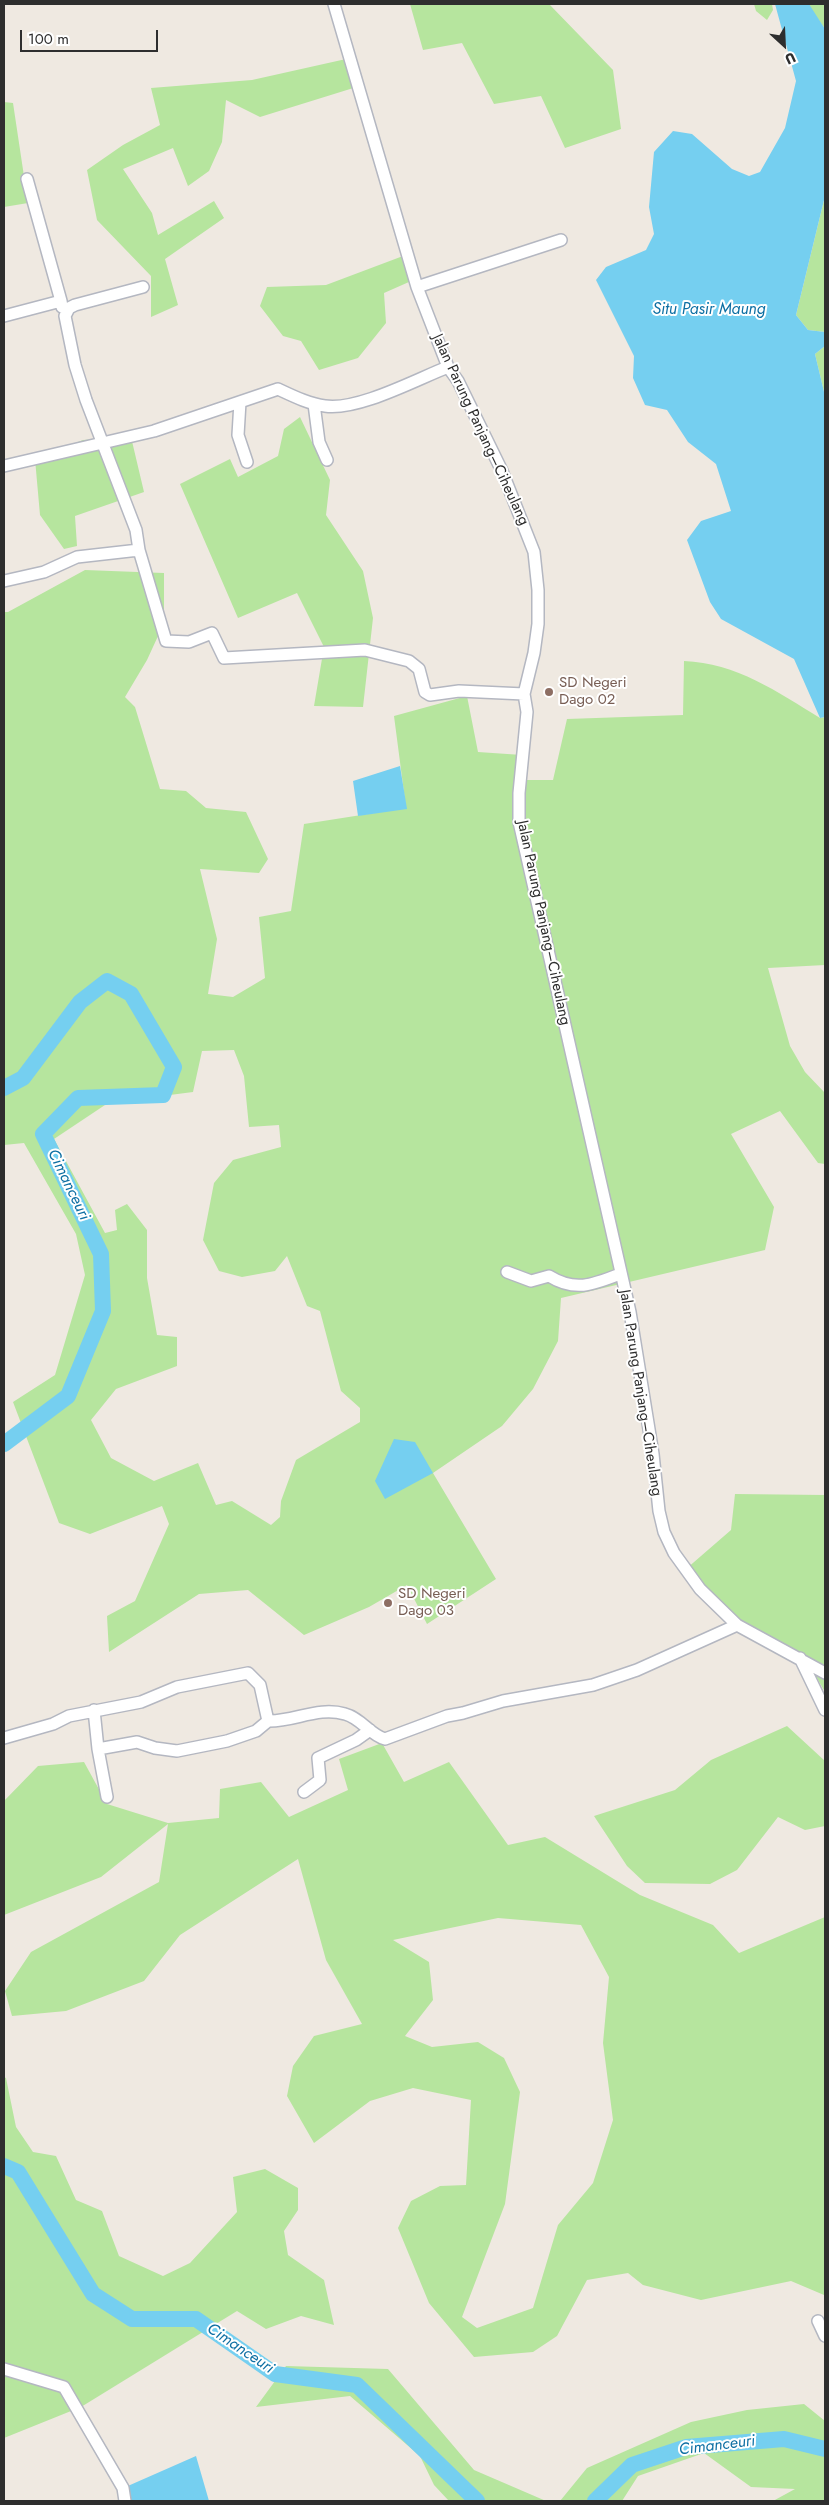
<!DOCTYPE html>
<meta charset="utf-8">
<style>
body{margin:0}
#map{position:relative;width:829px;height:2505px;overflow:hidden;background:#efe9e1;font-family:Jost,sans-serif}
canvas{display:block}
.frame{position:absolute;inset:0;border:5px solid #2e2e2e;pointer-events:none}
.north{position:absolute;left:759px;top:20px;width:50px;height:50px;-webkit-text-stroke:4px #fff;paint-order:stroke;rotate:155deg;font-size:14px;font-weight:700;line-height:20px;text-align:center;color:#2e2e2e}
.north::after{content:'';display:block;margin:auto;width:18px;height:22px;background:#2e2e2e;clip-path:polygon(50% 0,100% 100%,50% 72%,0 100%)}
.scale{position:absolute;left:20px;top:30px;width:138px;height:22px;box-sizing:border-box;border:2px solid #2e2e2e;border-top:0;padding-left:6px;font-size:15px;line-height:18px;white-space:nowrap;color:#2e2e2e;-webkit-text-stroke:4px #fff;paint-order:stroke}
</style>
<div id="map">
<canvas width="829" height="2505"></canvas>
<div class="frame"></div>
<div class="north">U</div>
<div class="scale">100 m</div>
</div>
<script>
const c = document.querySelector('canvas').getContext('2d');
c.lineJoin = 'round';
function paint(path, color) {
  c.fillStyle = color;
  c.fill(path, 'evenodd');
}
function strokePath(path, color, width, dash) {
  c.strokeStyle = color;
  c.lineWidth = width;
  c.lineCap = dash ? 'butt' : 'round';
  c.setLineDash(dash || []);
  c.stroke(path);
}
function label(font, color, halo, rows, align = 'center') {
  c.font = font + ' Jost,sans-serif';
  c.lineWidth = 4;
  c.setLineDash([]);
  c.textBaseline = 'middle';
  c.strokeStyle = halo;
  c.fillStyle = color;
  for (const [text, x, y, turn = 0] of rows) {
    c.save();
    c.translate(x, y);
    c.rotate((+turn || 0) * Math.PI / 180);
    c.textAlign = isNaN(turn) ? turn : align;
    if (halo) c.strokeText(text, 0, 0);
    c.fillText(text, 0, 0);
    c.restore();
  }
}
paint(new Path2D(`
 M 410,4 L 549,4 L 613,70 L 621,129 L 565,148 L 541,96 L 494,104 L 462,43 L 423,50 Z
 M 754,4 L 772,4 L 773,10 L 767,20 L 756,11 Z
 M 809,4 L 825,4 L 825,29 L 809,7 Z
 M 355,57 L 363,85 L 260,117 L 226,100 L 222,142 L 209,171 L 188,186 L 173,148 L 123,169 L 152,213 L 158,235 L 214,201 L 224,218 L 165,259 L 178,305 L 151,317 L 151,276 L 97,220 L 87,170 L 123,145 L 160,125 L 151,88 L 252,80 Z
 M 4,102 L 13,103 L 28,203 L 4,207 Z
 M 825,196 L 825,332 L 808,330 L 796,315 Z
 M 411,253 L 418,278 L 384,293 L 386,323 L 358,358 L 319,370 L 301,341 L 283,336 L 260,306 L 267,287 L 326,285 Z
 M 825,346 L 825,396 L 815,354 Z
 M 300,417 L 330,480 L 326,515 L 363,571 L 373,618 L 363,707 L 314,706 L 324,647 L 297,593 L 238,618 L 180,484 L 230,459 L 238,477 L 278,456 L 284,429 Z
 M 131,437 L 144,492 L 75,516 L 77,546 L 64,549 L 40,515 L 35,459 L 83,440 Z
 M 85,570 L 164,573 L 164,623 L 147,660 L 125,697 L 135,707 L 160,789 L 186,791 L 206,808 L 246,812 L 268,859 L 259,873 L 200,869 L 217,939 L 208,994 L 233,997 L 265,978 L 259,917 L 291,911 L 304,824 L 406,808 L 394,716 L 467,696 L 478,752 L 522,755 L 522,780 L 553,780 L 567,719 L 683,715 L 684,661 C 736,663 778,692 820,718 L 825,717 L 825,965 L 768,968 L 790,1046 L 805,1072 L 825,1093 L 825,1164 L 818,1163 L 780,1111 L 731,1134 L 774,1207 L 765,1250 L 561,1298 L 558,1341 L 533,1389 L 502,1426 L 433,1473 L 496,1579 L 427,1624 L 407,1585 L 369,1607 L 304,1635 L 248,1590 L 199,1594 L 109,1652 L 107,1616 L 135,1601 L 169,1524 L 162,1506 L 90,1534 L 59,1523 L 13,1402 L 55,1375 L 85,1275 L 76,1234 L 24,1143 L 4,1145 L 4,612 L 8,612 ZM 234,1050 L 244,1076 L 249,1127 L 279,1125 L 281,1147 L 233,1160 L 214,1183 L 203,1240 L 219,1271 L 242,1277 L 275,1271 L 287,1256 L 307,1306 L 320,1311 L 341,1391 L 360,1408 L 360,1422 L 296,1460 L 281,1501 L 280,1517 L 271,1525 L 232,1501 L 216,1505 L 198,1463 L 154,1481 L 111,1458 L 91,1420 L 116,1389 L 177,1366 L 177,1337 L 157,1335 L 147,1278 L 147,1230 L 127,1204 L 115,1210 L 117,1230 L 105,1233 L 54,1139 L 108,1103 L 193,1092 L 202,1051 Z
 M 735,1494 L 825,1495 L 825,1692 L 810,1666 L 740,1629 L 686,1569 L 731,1530 Z
 M 787,1726 L 825,1761 L 825,1826 L 805,1830 L 778,1817 L 737,1870 L 710,1884 L 645,1883 L 627,1866 L 594,1816 L 675,1790 L 711,1760 Z
 M 382,1743 L 404,1782 L 449,1762 L 508,1845 L 545,1837 L 640,1895 L 713,1925 L 739,1953 L 825,1917 L 825,2310 L 824,2295 L 791,2281 L 701,2300 L 643,2285 L 628,2273 L 587,2280 L 557,2336 L 533,2352 L 474,2357 L 429,2303 L 398,2228 L 411,2201 L 440,2186 L 466,2185 L 471,2100 L 413,2088 L 370,2101 L 314,2143 L 287,2096 L 293,2066 L 314,2036 L 362,2024 L 326,1960 L 298,1859 L 180,1935 L 144,1981 L 66,2011 L 12,2016 L 5,1991 L 31,1952 L 159,1882 L 168,1824 L 101,1877 L 4,1915 L 4,1801 L 38,1766 L 84,1762 L 107,1804 L 168,1823 L 219,1818 L 220,1789 L 261,1782 L 289,1817 L 348,1790 L 339,1759 ZM 498,1918 L 581,1925 L 609,1977 L 603,2043 L 613,2120 L 593,2183 L 558,2225 L 533,2308 L 477,2328 L 462,2317 L 505,2204 L 520,2092 L 504,2058 L 478,2042 L 432,2047 L 405,2036 L 433,2000 L 429,1962 L 393,1940 Z
 M 4,2077 L 6,2078 L 16,2127 L 33,2152 L 56,2156 L 76,2200 L 102,2211 L 119,2256 L 163,2276 L 190,2263 L 237,2212 L 233,2177 L 265,2169 L 298,2188 L 298,2210 L 284,2231 L 288,2255 L 324,2280 L 334,2325 L 301,2316 L 266,2329 L 237,2311 L 81,2407 L 4,2438 Z
 M 286,2366 L 388,2369 L 474,2470 L 546,2501 L 449,2501 L 434,2485 L 420,2456 L 350,2396 L 256,2407 Z
 M 804,2404 L 825,2421 L 825,2501 L 773,2501 L 795,2489 L 751,2487 L 704,2453 L 638,2476 L 622,2501 L 560,2501 L 587,2468 L 691,2422 L 747,2410 Z`), '#b6e59e');
paint(new Path2D(`
 M 775,4 L 809,4 L 825,29 L 825,196 L 796,315 L 808,330 L 825,332 L 825,346 L 815,354 L 825,396 L 825,717 L 820,718 L 794,659 L 721,619 L 710,602 L 687,540 L 701,521 L 731,511 L 716,464 L 688,442 L 667,410 L 645,405 L 633,378 L 634,356 L 596,280 L 606,267 L 646,250 L 654,234 L 649,207 L 654,152 L 673,131 L 692,134 L 732,169 L 749,176 L 760,172 L 785,128 L 796,81 Z
 M 400,766 L 407,809 L 358,816 L 353,781 Z
 M 394,1439 L 415,1442 L 433,1473 L 385,1499 L 375,1481 Z
 M 196,2456 L 209,2501 L 124,2501 L 121,2489 Z`), '#75cff0');
strokePath(new Path2D(`
 M 4,1088 L 23,1078 L 80,1002 L 107,981 L 131,994 L 174,1067 L 163,1095 L 78,1098 L 43,1134 L 101,1254 L 103,1311 L 68,1396 L 4,1444
 M 4,2166 L 18,2172 L 93,2294 L 132,2319 L 196,2319 L 275,2374 L 357,2385 L 477,2501
 M 595,2501 L 632,2465 L 686,2447 L 784,2439 L 825,2449`), '#75cff0', 16);
const minor = new Path2D(`
 M 334,4 L 417,287 L 448,367 L 458,381 L 502,471 L 534,552 L 538,590 L 538,624 L 534,653 L 524,694 L 527,712 L 519,793 L 519,822 L 630,1312 L 653,1454 L 659,1511 L 664,1532 L 674,1553 L 700,1589 L 737,1625 L 825,1673
 M 27,179 L 61,301
 M 143,287 L 75,305 L 69,308 L 65,316 L 75,365 L 86,400 L 136,530 L 139,550 L 166,641 L 189,642 L 212,633 L 224,658 L 365,650 L 409,661 L 419,669 L 425,692 L 430,695 L 459,691 L 524,694
 M 417,287 L 561,240
 M 4,316 L 61,301 L 62,307
 M 240,402 L 238,435 L 247,462
 M 314,404 L 319,442 L 327,460
 M 4,466 L 154,431 L 278,389 C 293,396 309,404 325,406 C 358,411 417,379 448,367
 M 4,581 L 44,572 L 77,557 L 139,550
 M 507,1272 L 531,1281 L 549,1276 C 575,1292 592,1285 620,1274
 M 800,1658 L 825,1710
 M 94,1710 L 98,1749 L 107,1797
 M 4,1738 L 53,1724 L 69,1716 L 141,1702 L 177,1687 L 248,1673 L 260,1685 L 268,1721 C 294,1722 318,1706 345,1714 C 361,1718 370,1735 385,1739 L 447,1716 L 463,1713 L 503,1701 L 593,1685 L 637,1670 L 737,1625
 M 98,1749 L 137,1742 L 155,1748 L 177,1751 L 227,1741 L 256,1731 L 268,1721
 M 304,1792 L 320,1780 L 318,1758 L 356,1740 L 370,1730
 M 818,2321 L 825,2336
 M 4,2369 L 64,2387 L 123,2488 L 125,2501`);
strokePath(minor, '#b4b7c1', 14);
strokePath(minor, '#fff', 11);
for (const [x, y, r, color] of [
 [549,692,5,"#8d6e63"],
 [388,1603,5,"#8d6e63"]
]) {
  const dot = new Path2D();
  dot.arc(x, y, r, 0, 2 * Math.PI);
  c.fillStyle = color;
  c.fill(dot);
  strokePath(dot, '#fff', 2);
}
label('15px', '#2e2e2e', '#fff', [
 ["Jalan Parung Panjang–Ciheulang",480,430,65],
 ["Jalan Parung Panjang–Ciheulang",543,923,78],
 ["Jalan Parung Panjang–Ciheulang",640,1393,81]
]);
label('15px', '#785e54', '#fff', [
 ["SD Negeri",559,683],
 ["Dago 02",559,700],
 ["SD Negeri",398,1594],
 ["Dago 03",398,1611]
], 'left');
label('italic 16px', '#0d6fa3', '#fff', [
 ["Situ Pasir Maung",709,310],
 ["Cimanceuri",68,1185,64],
 ["Cimanceuri",240,2349,34],
 ["Cimanceuri",717,2446,-7]
]);
</script>
